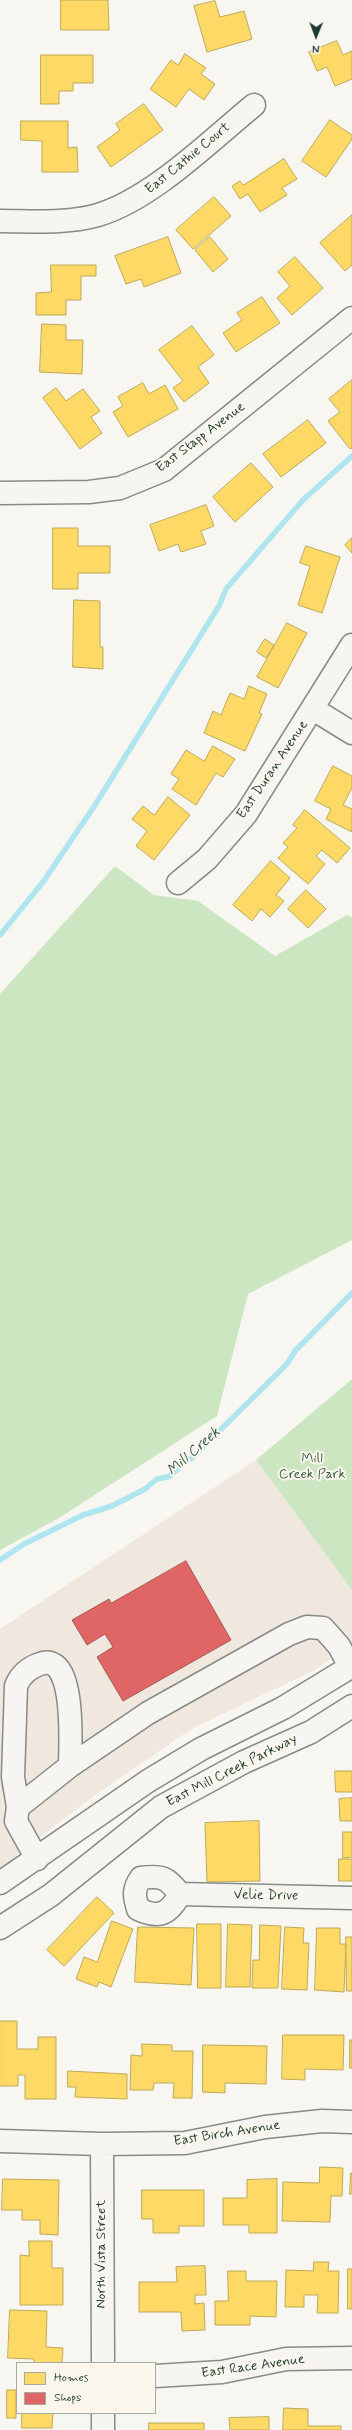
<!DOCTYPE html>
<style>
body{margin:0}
#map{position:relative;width:352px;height:2430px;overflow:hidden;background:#f8f6f0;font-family:Mynerve,sans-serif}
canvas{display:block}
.legend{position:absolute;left:16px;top:2362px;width:140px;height:52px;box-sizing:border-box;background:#fbf7ec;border:1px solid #a3ada2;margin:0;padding:5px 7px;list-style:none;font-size:12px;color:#1f3d34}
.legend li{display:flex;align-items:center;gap:8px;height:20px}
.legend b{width:20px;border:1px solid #a3ada2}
.north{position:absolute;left:296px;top:16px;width:40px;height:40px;-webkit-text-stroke:3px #fbf7ec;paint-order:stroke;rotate:181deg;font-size:11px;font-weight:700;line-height:16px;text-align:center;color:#1f3d34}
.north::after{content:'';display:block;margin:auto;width:14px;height:18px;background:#1f3d34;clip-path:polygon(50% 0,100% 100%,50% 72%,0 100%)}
</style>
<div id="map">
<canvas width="352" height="2430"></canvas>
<ul class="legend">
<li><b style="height:11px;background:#ffd966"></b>Homes</li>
<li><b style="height:11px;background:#e06666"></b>Shops</li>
</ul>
<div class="north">N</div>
</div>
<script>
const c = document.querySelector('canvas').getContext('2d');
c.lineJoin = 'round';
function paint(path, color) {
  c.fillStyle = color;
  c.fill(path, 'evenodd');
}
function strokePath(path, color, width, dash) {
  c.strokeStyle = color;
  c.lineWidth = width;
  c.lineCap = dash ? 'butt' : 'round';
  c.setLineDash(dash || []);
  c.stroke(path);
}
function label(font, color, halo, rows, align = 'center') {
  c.font = font + ' Mynerve,sans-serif';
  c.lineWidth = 4;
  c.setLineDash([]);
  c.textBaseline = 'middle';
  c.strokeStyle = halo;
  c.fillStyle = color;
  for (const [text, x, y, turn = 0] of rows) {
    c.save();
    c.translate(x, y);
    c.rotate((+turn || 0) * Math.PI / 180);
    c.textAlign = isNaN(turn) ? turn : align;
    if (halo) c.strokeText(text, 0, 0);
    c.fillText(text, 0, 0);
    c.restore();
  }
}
paint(new Path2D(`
 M 256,1460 L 352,1590 L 352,1646 L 313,1671 L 193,1728 L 91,1798 L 0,1868 L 0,1629 Z`), '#f0e8df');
paint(new Path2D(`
 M 115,866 L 154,895 L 198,901 L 275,956 L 347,915 L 352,917 L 352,1240 L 248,1294 L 217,1416 L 59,1518 L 0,1550 L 0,994 Z
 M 352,1379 L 352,1590 L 256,1460 Z`), '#cbe6c1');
const homes = new Path2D(`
 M 61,0 L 108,0 L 109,30 L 61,30 Z
 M 215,1 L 220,17 L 244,11 L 252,39 L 207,52 L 194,6 Z
 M 337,41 L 343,55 L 352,51 L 352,79 L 335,86 L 327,67 L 317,71 L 309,52 Z
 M 185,54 L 206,68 L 201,74 L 215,84 L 204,100 L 189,89 L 176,107 L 150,89 L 171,60 L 178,65 Z
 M 41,55 L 93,55 L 93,83 L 73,83 L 73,91 L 59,91 L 59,104 L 41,104 Z
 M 144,104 L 163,130 L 111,167 L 97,147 L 120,130 L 116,124 Z
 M 330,120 L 352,135 L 352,139 L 326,177 L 302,161 Z
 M 21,121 L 68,121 L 68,148 L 77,147 L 78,172 L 42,172 L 42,141 L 21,140 Z
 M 284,159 L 297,179 L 282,188 L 287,195 L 260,212 L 248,194 L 240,199 L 232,186 L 240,181 L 243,185 Z
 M 214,197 L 231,216 L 193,249 L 176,230 Z
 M 352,215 L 352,265 L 345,271 L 320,243 Z
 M 168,237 L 181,273 L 144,287 L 141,279 L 126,284 L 115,256 Z
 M 210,237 L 228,259 L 213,272 L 195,250 Z
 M 295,257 L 323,288 L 292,315 L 277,298 L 290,286 L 278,272 Z
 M 51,265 L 96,265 L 96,276 L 81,276 L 81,300 L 66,300 L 66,315 L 36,315 L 36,293 L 51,292 Z
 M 262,297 L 280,323 L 236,352 L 223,333 L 242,320 L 237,313 Z
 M 42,324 L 66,325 L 66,340 L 83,340 L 82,374 L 40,372 Z
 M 192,326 L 214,355 L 198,367 L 209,383 L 184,402 L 173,388 L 183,381 L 159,350 Z
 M 352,380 L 352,448 L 350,449 L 328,421 L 340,412 L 329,399 Z
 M 143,383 L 149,394 L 165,385 L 178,409 L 128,437 L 113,412 L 123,406 L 118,397 Z
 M 56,388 L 66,401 L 83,389 L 100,411 L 91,417 L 102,433 L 80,449 L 43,398 Z
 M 308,420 L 326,443 L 281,477 L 263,454 Z
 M 251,463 L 273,487 L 235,522 L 213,497 Z
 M 206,505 L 214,526 L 201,531 L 206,544 L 181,552 L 178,544 L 159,551 L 150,525 Z
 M 53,528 L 78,528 L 78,546 L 110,546 L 110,573 L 78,573 L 78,589 L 53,589 Z
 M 352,538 L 352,553 L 345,545 Z
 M 306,546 L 340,557 L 322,613 L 298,605 L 310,566 L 300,563 Z
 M 74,600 L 100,601 L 100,647 L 103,647 L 103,669 L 73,667 Z
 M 287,623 L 307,633 L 278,688 L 257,677 Z
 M 265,639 L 274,645 L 266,658 L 257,652 Z
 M 249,686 L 267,694 L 259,713 L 262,714 L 245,751 L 204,733 L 213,711 L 221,715 L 230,693 L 244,699 Z
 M 213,746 L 235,759 L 223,777 L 216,773 L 196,805 L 172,789 L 179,779 L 171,774 L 186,750 L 204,761 Z
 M 333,766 L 352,776 L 352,788 L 343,805 L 352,809 L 352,832 L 326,819 L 331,809 L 315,801 Z
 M 168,797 L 190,815 L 154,860 L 136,846 L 147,831 L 132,819 L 143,806 L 154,815 Z
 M 305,810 L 350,848 L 337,863 L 322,850 L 316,856 L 325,864 L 308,884 L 278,858 L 288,847 L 283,843 L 297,828 L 293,825 Z
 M 271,861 L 290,878 L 276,895 L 284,901 L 270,917 L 261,909 L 252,921 L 233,905 Z
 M 306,890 L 326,909 L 308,928 L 288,909 Z
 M 335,1771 L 352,1771 L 352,1792 L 336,1792 Z
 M 352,1798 L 352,1821 L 340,1821 L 339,1799 Z
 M 259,1821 L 260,1881 L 207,1882 L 205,1823 Z
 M 343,1832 L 352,1832 L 352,1857 L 343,1858 Z
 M 339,1859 L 352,1859 L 352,1881 L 339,1881 Z
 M 97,1897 L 114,1913 L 64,1966 L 47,1950 Z
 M 112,1921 L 133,1929 L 111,1987 L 99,1982 L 97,1987 L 76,1979 L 84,1957 L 97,1962 Z
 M 197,1924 L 221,1924 L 221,1988 L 198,1988 Z
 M 228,1924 L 252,1925 L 250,1987 L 226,1987 Z
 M 260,1925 L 281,1926 L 278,1988 L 252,1988 L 253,1960 L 259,1960 Z
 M 138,1927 L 194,1928 L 191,1985 L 135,1982 Z
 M 285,1927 L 304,1928 L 303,1943 L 309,1943 L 307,1990 L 282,1989 Z
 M 317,1928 L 340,1928 L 340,1944 L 346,1944 L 344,1992 L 315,1990 Z
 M 346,1937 L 352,1937 L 352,1991 L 347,1991 Z
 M 0,2021 L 17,2021 L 17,2049 L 38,2049 L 38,2037 L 56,2037 L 56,2099 L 25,2099 L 25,2075 L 18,2075 L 18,2086 L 0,2086 Z
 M 283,2035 L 344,2035 L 343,2070 L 305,2069 L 305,2080 L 282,2079 Z
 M 350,2040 L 352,2040 L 352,2068 L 350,2068 Z
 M 142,2044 L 172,2045 L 172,2051 L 193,2051 L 192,2098 L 173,2098 L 174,2083 L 154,2083 L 153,2090 L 130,2090 L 131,2055 L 142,2056 Z
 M 203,2045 L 267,2046 L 266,2084 L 225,2083 L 225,2093 L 203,2092 Z
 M 68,2071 L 127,2074 L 127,2099 L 75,2097 L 76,2087 L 68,2087 Z
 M 320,2167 L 343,2168 L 342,2196 L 331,2196 L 330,2222 L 282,2221 L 283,2182 L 319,2183 Z
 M 351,2173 L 352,2173 L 352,2194 L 350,2194 Z
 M 3,2179 L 59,2180 L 58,2235 L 40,2234 L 40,2220 L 22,2220 L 22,2210 L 2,2210 Z
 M 277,2179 L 277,2233 L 249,2233 L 249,2225 L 223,2225 L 223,2198 L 247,2198 L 247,2180 Z
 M 142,2190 L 204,2190 L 204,2226 L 179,2226 L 179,2233 L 153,2233 L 153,2219 L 142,2219 Z
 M 29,2241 L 52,2241 L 52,2268 L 63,2268 L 63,2305 L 20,2305 L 20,2255 L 29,2256 Z
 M 314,2262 L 329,2262 L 328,2271 L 339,2271 L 338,2313 L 317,2313 L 318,2295 L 304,2295 L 304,2307 L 285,2307 L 286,2270 L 313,2271 Z
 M 205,2266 L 206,2295 L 195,2295 L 195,2304 L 204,2303 L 205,2330 L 182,2331 L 181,2312 L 139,2312 L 139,2282 L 177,2282 L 176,2267 Z
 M 348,2269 L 352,2269 L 352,2309 L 348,2309 Z
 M 228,2271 L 246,2271 L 246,2281 L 277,2281 L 276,2317 L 250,2316 L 250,2325 L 215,2325 L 215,2301 L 228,2301 Z
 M 10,2310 L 47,2311 L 46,2347 L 63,2348 L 62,2363 L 34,2363 L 34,2359 L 8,2358 Z
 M 7,2390 L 16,2390 L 16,2418 L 7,2418 Z
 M 284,2408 L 308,2409 L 308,2426 L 341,2426 L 341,2430 L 283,2430 Z
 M 22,2413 L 53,2413 L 52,2428 L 22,2428 Z
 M 269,2417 L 269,2430 L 230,2430 L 229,2418 Z
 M 149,2423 L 204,2423 L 204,2430 L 149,2430 Z`);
paint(homes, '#ffd966');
strokePath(homes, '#bcaa57', 1);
const shops = new Path2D(`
 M 186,1561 L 231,1640 L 123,1701 L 97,1657 L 113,1647 L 105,1634 L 87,1645 L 72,1620 L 109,1599 L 111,1603 Z`);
paint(shops, '#e06666');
strokePath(shops, '#a65a57', 1);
strokePath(new Path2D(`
 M 0,935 L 43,882 L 95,805 L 219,606 L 226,589 L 303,500 L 352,456
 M 0,1560 L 24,1544 L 83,1515 L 112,1506 L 145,1489 L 157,1479 L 168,1477 L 195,1455 L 287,1364 L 295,1351 L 352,1293`), '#afe5ef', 5.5);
const minor = new Path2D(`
 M 0,221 C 32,221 67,224 98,215 C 152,199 210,141 254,105
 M 0,493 L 89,492 L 120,488 L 164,470 L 352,318
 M 313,709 L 352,733
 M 178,883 L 207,859 L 246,814 L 352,645
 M 18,1807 L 13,1777 L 16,1686 C 20,1676 28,1668 40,1664 C 77,1650 70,1748 70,1766
 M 37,1859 L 16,1821 L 18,1807 L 70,1766 L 148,1713 L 289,1634 L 307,1627 L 323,1628 L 339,1646 L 350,1667
 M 0,1883 L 148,1781 L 201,1749 L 283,1708 L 352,1666
 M 180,1894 C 169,1914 160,1919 138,1909 C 134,1896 133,1889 141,1878 C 163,1875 167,1878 180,1894 L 352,1898
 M 0,1928 L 51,1895 L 161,1807 L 244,1762 L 311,1732 L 352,1706
 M 0,2141 L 102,2144 L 185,2143 L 265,2127 L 322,2121 L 352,2122
 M 102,2144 L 103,2363
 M 155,2376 L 222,2372 L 286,2359 L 352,2358
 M 103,2430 L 103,2413`);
strokePath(minor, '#868b86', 25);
strokePath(minor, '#f6f5f1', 22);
label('14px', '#1f3d34', '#fbf7ec', [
 ["East Cathie Court",188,159,-39],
 ["East Stapp Avenue",201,438,-37],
 ["East Duran Avenue",273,770,-56],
 ["East Mill Creek Parkway",232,1771,-27],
 ["Velie Drive",266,1896,1],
 ["East Birch Avenue",227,2134,-9],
 ["North Vista Street",102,2254,-90],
 ["East Race Avenue",253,2367,-8]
]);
label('14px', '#3a5c48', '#fbf7ec', [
 ["Mill",312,1459],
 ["Creek Park",312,1475]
]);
label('italic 15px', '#365d59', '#fbf7ec', [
 ["Mill Creek",194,1452,-41]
]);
</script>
